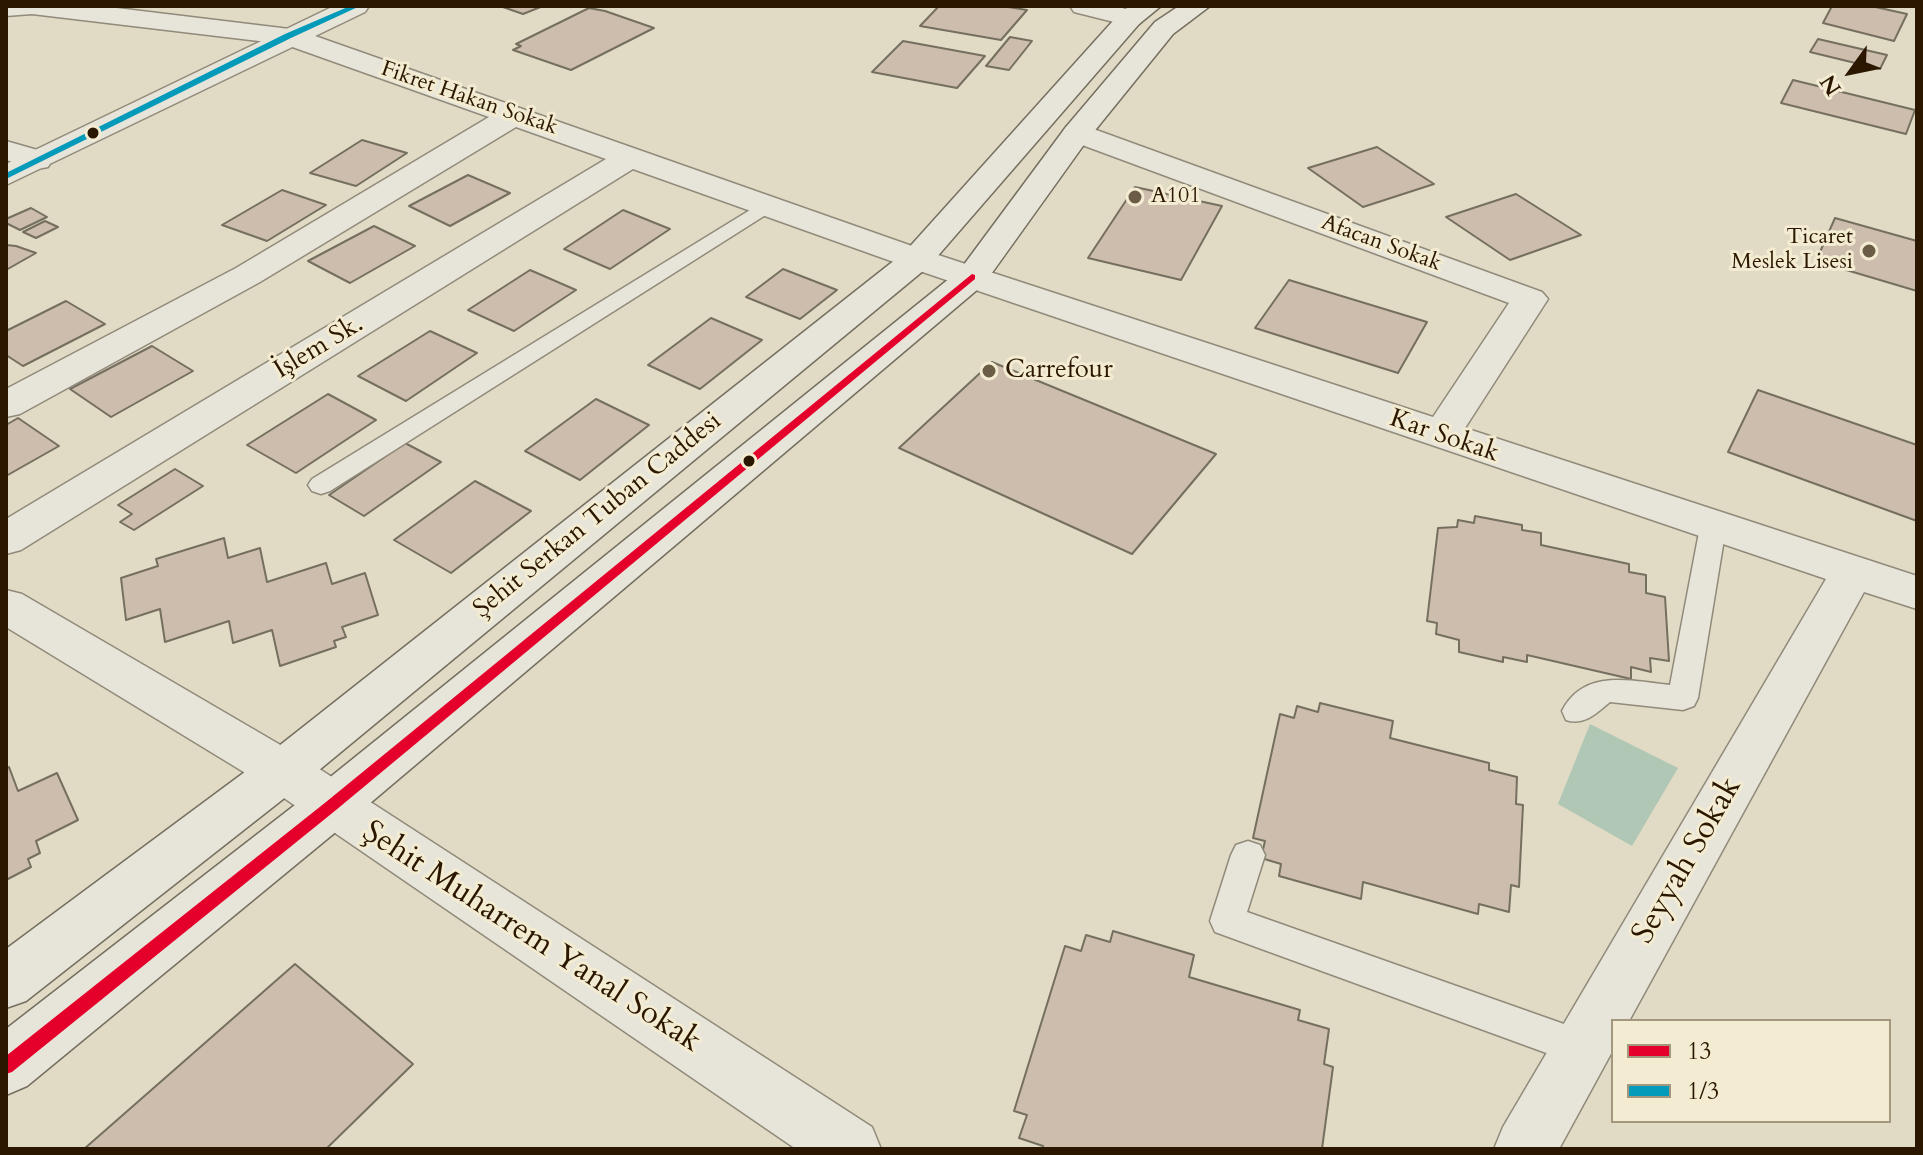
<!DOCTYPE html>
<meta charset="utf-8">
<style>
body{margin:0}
#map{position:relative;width:1923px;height:1155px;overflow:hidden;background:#e1dbc5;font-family:Cardo,serif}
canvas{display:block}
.frame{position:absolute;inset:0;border:8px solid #2b1700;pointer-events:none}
.legend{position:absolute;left:1611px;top:1019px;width:280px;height:104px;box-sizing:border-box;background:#f3ecd2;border:2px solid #a3977e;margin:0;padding:10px 14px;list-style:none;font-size:24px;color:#2b1700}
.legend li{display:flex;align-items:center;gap:16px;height:40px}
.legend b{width:40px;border:2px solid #a3977e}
.north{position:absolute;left:1811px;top:32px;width:80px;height:80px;-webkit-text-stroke:6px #f3ecd2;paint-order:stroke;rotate:237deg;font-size:22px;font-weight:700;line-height:32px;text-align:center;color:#2b1700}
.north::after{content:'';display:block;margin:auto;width:28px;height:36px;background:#2b1700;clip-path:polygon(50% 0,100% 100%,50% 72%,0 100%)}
</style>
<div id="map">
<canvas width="1923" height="1155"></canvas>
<div class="frame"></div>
<ul class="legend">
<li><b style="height:10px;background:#e4002b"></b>13</li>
<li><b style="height:10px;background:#049ab9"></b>1/3</li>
</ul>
<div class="north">N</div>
</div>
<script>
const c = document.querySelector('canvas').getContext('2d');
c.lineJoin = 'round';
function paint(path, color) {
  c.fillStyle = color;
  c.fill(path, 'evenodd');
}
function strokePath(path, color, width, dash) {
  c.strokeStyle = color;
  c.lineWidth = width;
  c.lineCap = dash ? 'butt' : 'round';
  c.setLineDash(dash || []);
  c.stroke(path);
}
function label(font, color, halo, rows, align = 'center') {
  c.font = font + ' Cardo,serif';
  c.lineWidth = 6;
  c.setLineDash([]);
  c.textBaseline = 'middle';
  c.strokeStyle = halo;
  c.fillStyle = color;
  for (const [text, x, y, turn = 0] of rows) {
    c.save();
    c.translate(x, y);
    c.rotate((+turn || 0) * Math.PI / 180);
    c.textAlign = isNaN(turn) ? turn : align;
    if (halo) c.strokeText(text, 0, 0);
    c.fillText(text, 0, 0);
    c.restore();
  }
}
paint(new Path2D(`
 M 1590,724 L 1678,768 L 1632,846 L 1558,804 Z`), '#afc7b4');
const building = new Path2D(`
 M 500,6 L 543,6 L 523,14 Z
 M 939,6 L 1002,6 L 1027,10 L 1001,40 L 920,26 Z
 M 1832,6 L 1871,6 L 1907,14 L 1894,41 L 1823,23 Z
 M 589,8 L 605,11 L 654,28 L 571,70 L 513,50 L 521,46 L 516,44 Z
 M 1010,37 L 1032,41 L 1009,70 L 986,66 Z
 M 1818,39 L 1887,55 L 1880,69 L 1810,52 Z
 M 903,41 L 985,56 L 957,88 L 872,72 Z
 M 1793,80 L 1915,110 L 1906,134 L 1781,103 Z
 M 362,140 L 407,153 L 356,186 L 310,173 Z
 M 1377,147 L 1434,184 L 1363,207 L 1308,168 Z
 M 468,175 L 510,193 L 450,226 L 409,206 Z
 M 1135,187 L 1222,206 L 1181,280 L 1088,258 Z
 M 282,190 L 326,205 L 267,241 L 222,225 Z
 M 1516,194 L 1581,235 L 1510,260 L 1446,217 Z
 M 31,208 L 47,217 L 20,230 L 6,223 L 6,219 Z
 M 623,210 L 670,229 L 610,269 L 564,249 Z
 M 1835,218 L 1917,241 L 1917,291 L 1816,261 Z
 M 45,221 L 58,227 L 36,238 L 23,232 Z
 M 374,226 L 415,246 L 350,283 L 308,261 Z
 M 6,245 L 16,246 L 36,253 L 6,270 Z
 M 783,269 L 837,290 L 800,319 L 746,297 Z
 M 530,270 L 576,290 L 514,331 L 468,310 Z
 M 1289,280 L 1427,322 L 1398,373 L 1255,328 Z
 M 66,301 L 105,324 L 23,366 L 6,355 L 6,331 Z
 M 711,318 L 762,340 L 700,389 L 648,365 Z
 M 430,331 L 477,353 L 406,401 L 358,376 Z
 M 152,346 L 193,371 L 111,417 L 70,389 Z
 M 992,362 L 1216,454 L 1132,554 L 899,448 Z
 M 1758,390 L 1917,445 L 1917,521 L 1728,452 Z
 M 328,394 L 376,420 L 296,473 L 247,445 Z
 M 596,399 L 649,425 L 580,480 L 525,451 Z
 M 18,418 L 59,446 L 6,476 L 6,425 Z
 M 405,443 L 441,462 L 364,516 L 329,495 Z
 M 175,469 L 203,486 L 134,530 L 120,522 L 132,514 L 118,505 Z
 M 475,481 L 531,511 L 451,573 L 394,540 Z
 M 1475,516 L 1522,525 L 1522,530 L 1541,533 L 1541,545 L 1629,564 L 1629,572 L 1646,575 L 1646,593 L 1665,597 L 1669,661 L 1650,658 L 1651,672 L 1631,667 L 1631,679 L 1527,655 L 1527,662 L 1503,657 L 1503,662 L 1459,652 L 1459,640 L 1436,634 L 1437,623 L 1427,621 L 1438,528 L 1457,527 L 1458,520 L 1474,523 Z
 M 224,538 L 228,558 L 260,548 L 267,582 L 326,563 L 332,584 L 365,573 L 378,615 L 342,627 L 346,637 L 334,641 L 336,647 L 280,666 L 272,630 L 233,643 L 229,621 L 165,642 L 160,609 L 126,620 L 121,578 L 158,566 L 156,559 Z
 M 1320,703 L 1393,721 L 1390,738 L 1489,763 L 1489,770 L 1517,777 L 1516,804 L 1523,805 L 1519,887 L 1511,885 L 1509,912 L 1479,904 L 1478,914 L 1363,882 L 1361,899 L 1279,876 L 1281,864 L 1261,858 L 1265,841 L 1253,838 L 1280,714 L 1294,718 L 1297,706 L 1318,712 Z
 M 9,767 L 18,791 L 57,773 L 78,820 L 36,841 L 40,853 L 28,859 L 31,867 L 6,880 L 6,769 Z
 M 1113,931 L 1194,955 L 1189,977 L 1300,1010 L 1298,1020 L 1329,1029 L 1324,1064 L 1333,1067 L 1322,1149 L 1043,1149 L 1043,1146 L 1019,1138 L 1027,1115 L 1014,1111 L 1065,946 L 1081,951 L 1086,935 L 1110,942 Z
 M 295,964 L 413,1064 L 326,1149 L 84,1149 Z`);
paint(building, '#cdbdac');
strokePath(building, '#756f60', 2);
const service = new Path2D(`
 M 768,199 L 778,205 L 775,209 L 330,491 L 321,494 L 312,491 L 308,485 L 312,479 Z
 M 1713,518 L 1723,520 L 1726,527 L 1698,698 L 1694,706 L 1683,710 L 1610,702 C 1596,713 1585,726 1566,720 L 1562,711 C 1584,668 1631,681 1670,685 L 1700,527 L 1703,520 Z
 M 1248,841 L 1260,845 L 1265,855 L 1247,912 L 1595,1035 L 1601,1048 L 1595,1061 L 1582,1066 L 1215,932 L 1210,921 L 1231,855 L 1236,845 Z`);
const minor = new Path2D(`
 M 6,6 L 100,6 L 298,30 L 929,252 L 1433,417 L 1509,303 L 1066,139 L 1062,133 L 1066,127 L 1077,124 L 1088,127 L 1542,292 L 1548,299 L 1465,428 L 1917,576 L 1917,609 L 1864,592 L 1629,1021 L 1613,1021 L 1613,1050 L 1559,1149 L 1494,1149 L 1503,1127 L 1826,579 L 905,266 L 633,169 L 21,550 L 6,554 L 6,519 L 606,159 L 516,127 L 260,282 L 20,414 L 6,417 L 6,389 L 236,268 L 489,117 L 284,44 L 32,14 L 6,16 Z
 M 1070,6 L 1114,6 L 1139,12 L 1143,18 L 1139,24 L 1130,26 L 1074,12 Z
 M 6,141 L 48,153 L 52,160 L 48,167 L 37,169 L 6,160 Z
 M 6,590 L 22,594 L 301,757 L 872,1127 L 881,1149 L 796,1149 L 265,785 L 6,627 Z`);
const tertiary = new Path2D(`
 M 334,6 L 369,6 L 365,12 L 6,185 L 6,164 Z`);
const secondary = new Path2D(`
 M 1130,6 L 1161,6 L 1139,24 L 929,266 L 301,785 L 26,1001 L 6,1008 L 6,949 L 265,757 L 905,252 L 1121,12 Z
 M 1179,6 L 1210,6 L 1173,34 L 1088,139 L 984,284 L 349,821 L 27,1086 L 6,1095 L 6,1029 L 313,791 L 960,270 L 1066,127 L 1155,22 Z`);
strokePath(service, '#908a7a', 3);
strokePath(minor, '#908a7a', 3);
strokePath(tertiary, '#908a7a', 3);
strokePath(secondary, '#756f60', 3);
paint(service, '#e7e4d9');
paint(minor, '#e7e4d9');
paint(tertiary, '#e7e4d9');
paint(secondary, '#e7e4d9');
paint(new Path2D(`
 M 972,274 L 975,275 L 975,279 L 336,810 L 12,1072 L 6,1074 L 6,1056 L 326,802 Z`), '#e4002b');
paint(new Path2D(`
 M 350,6 L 360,6 L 291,38 L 6,179 L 6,173 L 285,34 Z`), '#049ab9');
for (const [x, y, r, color] of [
 [93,133,7,"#2b1700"],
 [1135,197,8,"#6b5c45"],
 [1869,251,8,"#6b5c45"],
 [989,371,8,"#6b5c45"],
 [749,461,7,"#2b1700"]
]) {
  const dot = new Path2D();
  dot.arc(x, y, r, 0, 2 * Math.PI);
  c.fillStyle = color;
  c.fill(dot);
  strokePath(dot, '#f3ecd2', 3);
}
label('22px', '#2b1700', '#f3ecd2', [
 ["Fikret Hakan Sokak",469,99,19],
 ["Afacan Sokak",1381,244,20]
]);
label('22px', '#2b1700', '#f3ecd2', [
 ["A101",1151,197],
 ["Ticaret",1853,238,"right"],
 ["Meslek Lisesi",1853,263,"right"]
], 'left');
label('26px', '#2b1700', '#f3ecd2', [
 ["İşlem Sk.",319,348,-31],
 ["Kar Sokak",1444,437,19],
 ["Şehit Serkan Tuban Caddesi",598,516,-39]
]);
label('26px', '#2b1700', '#f3ecd2', [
 ["Carrefour",1005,371]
], 'left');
label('32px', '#2b1700', '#f3ecd2', [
 ["Seyyah Sokak",1688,861,-60],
 ["Şehit Muharrem Yanal Sokak",531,938,33]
]);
</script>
